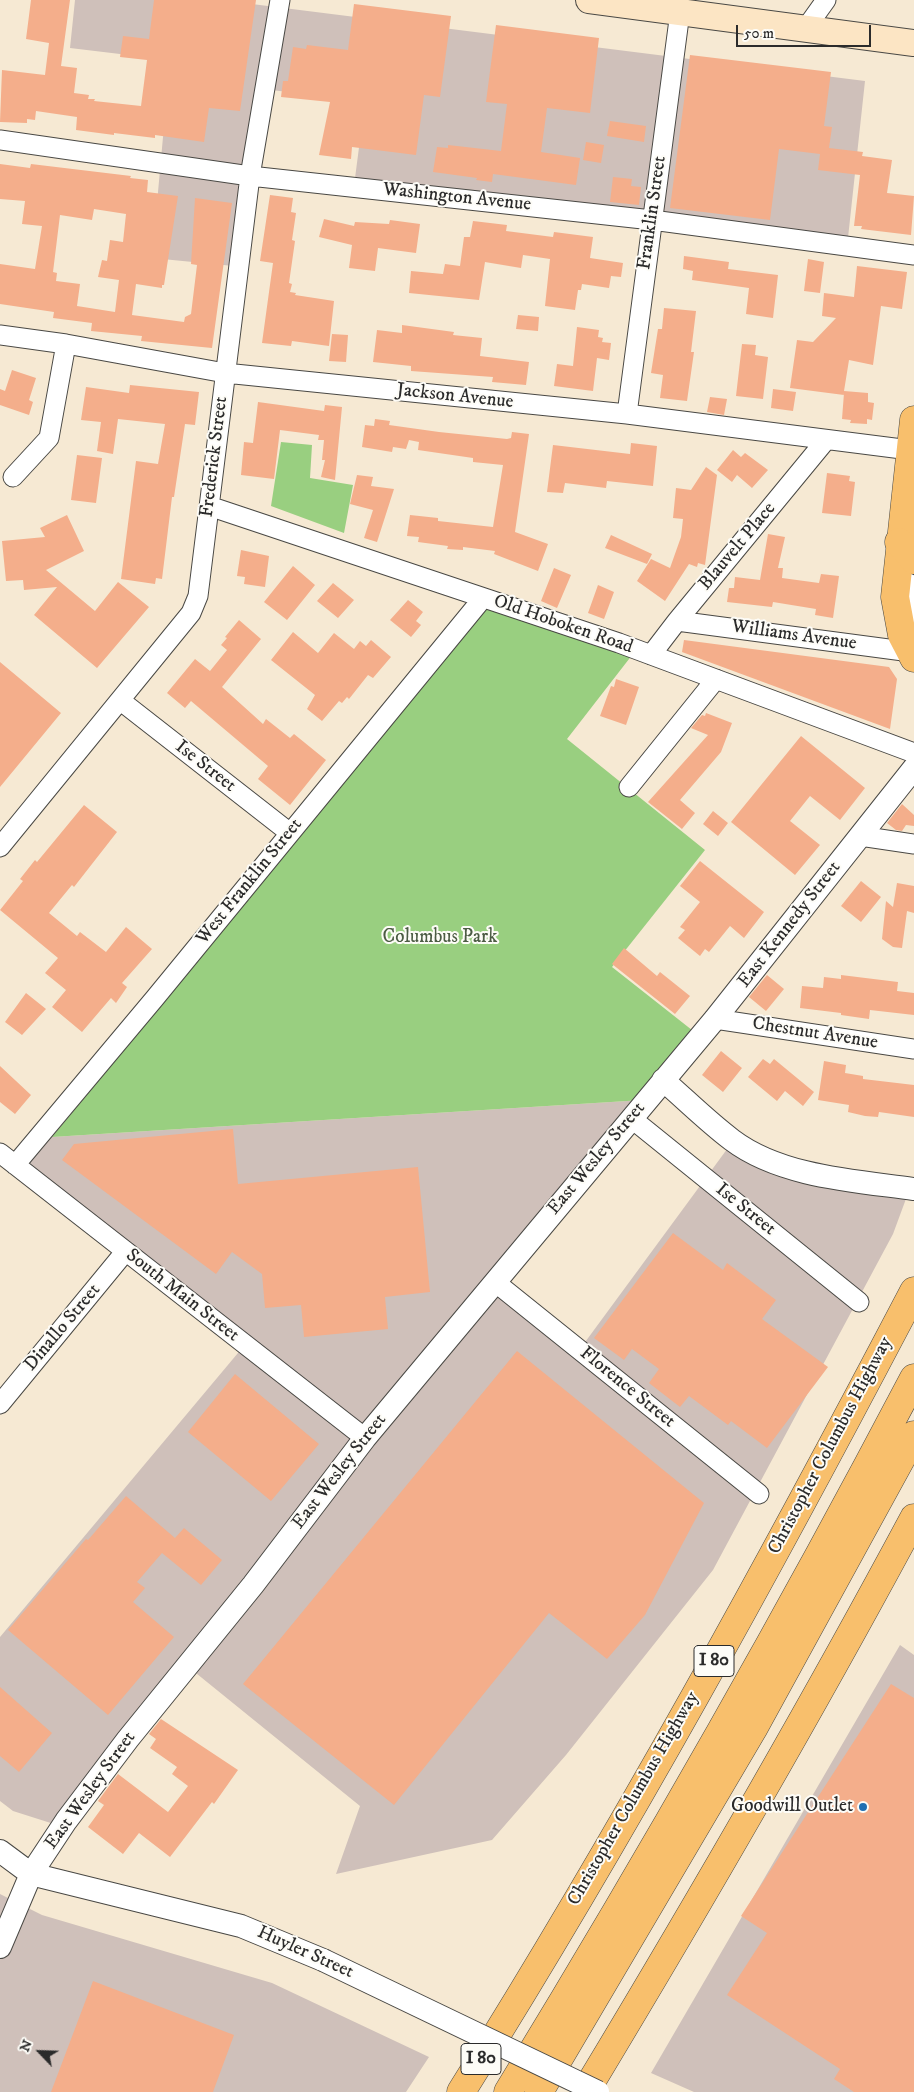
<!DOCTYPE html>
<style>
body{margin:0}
#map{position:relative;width:914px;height:2092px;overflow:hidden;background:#f6e9d3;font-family:"IM FELL DW Pica",serif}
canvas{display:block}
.north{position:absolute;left:15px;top:2027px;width:50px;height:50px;-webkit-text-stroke:4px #fdfcf7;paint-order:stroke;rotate:294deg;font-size:14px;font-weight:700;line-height:20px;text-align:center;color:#2b2b2b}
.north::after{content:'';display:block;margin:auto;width:18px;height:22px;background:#2b2b2b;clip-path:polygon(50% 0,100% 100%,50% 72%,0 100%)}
.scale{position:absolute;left:736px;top:25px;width:135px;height:22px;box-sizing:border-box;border:2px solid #2b2b2b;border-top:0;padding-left:6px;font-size:15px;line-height:18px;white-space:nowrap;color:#2b2b2b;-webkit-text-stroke:4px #fdfcf7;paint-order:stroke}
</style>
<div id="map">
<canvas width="914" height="2092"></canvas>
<div class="north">N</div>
<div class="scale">50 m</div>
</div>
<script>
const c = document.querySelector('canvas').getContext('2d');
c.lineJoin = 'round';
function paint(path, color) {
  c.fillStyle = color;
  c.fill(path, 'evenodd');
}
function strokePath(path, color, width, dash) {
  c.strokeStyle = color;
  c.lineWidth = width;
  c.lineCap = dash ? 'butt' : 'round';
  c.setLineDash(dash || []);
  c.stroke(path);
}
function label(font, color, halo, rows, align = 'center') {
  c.font = font + ' "IM FELL DW Pica",serif';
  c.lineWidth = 4;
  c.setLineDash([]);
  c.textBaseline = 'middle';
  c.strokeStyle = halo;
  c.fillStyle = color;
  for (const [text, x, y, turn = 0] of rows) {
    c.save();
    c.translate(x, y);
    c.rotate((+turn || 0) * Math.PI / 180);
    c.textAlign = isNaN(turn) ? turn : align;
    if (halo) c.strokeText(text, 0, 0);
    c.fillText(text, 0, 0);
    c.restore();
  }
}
paint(new Path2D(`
 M 75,0 L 220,0 L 865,81 L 847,247 L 354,186 L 365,101 L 271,90 L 244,267 L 152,258 L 170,60 L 70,48 Z
 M 643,1100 L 497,1281 L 580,1349 L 733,1141 L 763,1157 L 910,1188 L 893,1234 L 713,1570 L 566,1755 L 492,1840 L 336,1874 L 360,1806 L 186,1665 L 57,1825 L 13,1811 L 0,1801 L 0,1637 L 248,1341 L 25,1168 L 52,1137 Z
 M 900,1645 L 914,1655 L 914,2092 L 694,2092 L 651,2073 Z
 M 0,1894 L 42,1915 L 272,1983 L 429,2057 L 406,2092 L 0,2092 Z`), '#cfc0ba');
paint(new Path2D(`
 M 281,442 L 312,445 L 310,478 L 353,485 L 344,533 L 271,506 Z
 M 493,600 L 636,650 L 567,739 L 705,850 L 612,967 L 697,1034 L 643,1100 L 52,1137 Z`), '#99cf80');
paint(new Path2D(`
 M 31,0 L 70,0 L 61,66 L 77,68 L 74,93 L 89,95 L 88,99 L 95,99 L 94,101 L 141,106 L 147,60 L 120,57 L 123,36 L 149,39 L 154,0 L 256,0 L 240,111 L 209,108 L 204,142 L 155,135 L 155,138 L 114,133 L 114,135 L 76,130 L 77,117 L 36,111 L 35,120 L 27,119 L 27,123 L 0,122 L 2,70 L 45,75 L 49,43 L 26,39 Z
 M 354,4 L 451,16 L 440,97 L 424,95 L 416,155 L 352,147 L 351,159 L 319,155 L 330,102 L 281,97 L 283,81 L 288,81 L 293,47 L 306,49 L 307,45 L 348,50 Z
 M 496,25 L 599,38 L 590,113 L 547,108 L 541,152 L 580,158 L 576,185 L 493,174 L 492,182 L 476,180 L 477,178 L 433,172 L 437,147 L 448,148 L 448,145 L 501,151 L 507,104 L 486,102 Z
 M 690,55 L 831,72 L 824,126 L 832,127 L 829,148 L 863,152 L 862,156 L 892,160 L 887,193 L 914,196 L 911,235 L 861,229 L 862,226 L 854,226 L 860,175 L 818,170 L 820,154 L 779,149 L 770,220 L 670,208 Z
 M 610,121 L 646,126 L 644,142 L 607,136 Z
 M 586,142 L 604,145 L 601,163 L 583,160 Z
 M 0,164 L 30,168 L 31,164 L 131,176 L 130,178 L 148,180 L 147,192 L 178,196 L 164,285 L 162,285 L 162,288 L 136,284 L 132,315 L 184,322 L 185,317 L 191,314 L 197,265 L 191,264 L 195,198 L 232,203 L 212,348 L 141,341 L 142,336 L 91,331 L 92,323 L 53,318 L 54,312 L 0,304 L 0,264 L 35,269 L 42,226 L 22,224 L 25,201 L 0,199 ZM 94,209 L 126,214 L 123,242 L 110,240 L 107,261 L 102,260 L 98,277 L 119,280 L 115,312 L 77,306 L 80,284 L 56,281 L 57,273 L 53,272 L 60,215 L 92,220 Z
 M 613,177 L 632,179 L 631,186 L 641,187 L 639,205 L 610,202 Z
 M 270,195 L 293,198 L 291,212 L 296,213 L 292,240 L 295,241 L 289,283 L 292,284 L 290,292 L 296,293 L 295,295 L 334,301 L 329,346 L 292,341 L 291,346 L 262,343 L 273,263 L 260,261 Z
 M 324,219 L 354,226 L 355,222 L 389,224 L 390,220 L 420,224 L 416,253 L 378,248 L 375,271 L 349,268 L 352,245 L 319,237 Z
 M 473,221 L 507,225 L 506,231 L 553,237 L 554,232 L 593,237 L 590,258 L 623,263 L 621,277 L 611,276 L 609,288 L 582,284 L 581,290 L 578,290 L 575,310 L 545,306 L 550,259 L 523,255 L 521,268 L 485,262 L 479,300 L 409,293 L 411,271 L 443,274 L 445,264 L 460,266 L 464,237 L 470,237 Z
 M 684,256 L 729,262 L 728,269 L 778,275 L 773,318 L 746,314 L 749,288 L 692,280 L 693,271 L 683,269 Z
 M 808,259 L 824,262 L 820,293 L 804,291 Z
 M 857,266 L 907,272 L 902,309 L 881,306 L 873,365 L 849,360 L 844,391 L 868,393 L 868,402 L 874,403 L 872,420 L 867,419 L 867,424 L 850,423 L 851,420 L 842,419 L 844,393 L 844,395 L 790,388 L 797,340 L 813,342 L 836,318 L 822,316 L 824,293 L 854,297 Z
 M 664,308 L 696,311 L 691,352 L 694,352 L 687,401 L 660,398 L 663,375 L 651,373 L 658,329 L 662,329 Z
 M 518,315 L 539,317 L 538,331 L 516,329 Z
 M 402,325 L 454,332 L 453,335 L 482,338 L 480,356 L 529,362 L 526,385 L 492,382 L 493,377 L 411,371 L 411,366 L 373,362 L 377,330 L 402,333 Z
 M 577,327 L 599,330 L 598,337 L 603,338 L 602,342 L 611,343 L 609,360 L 597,358 L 593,391 L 554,386 L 557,364 L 573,366 Z
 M 332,334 L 348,335 L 346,362 L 329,361 Z
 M 742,344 L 756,345 L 755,355 L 768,357 L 763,399 L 736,396 Z
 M 12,370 L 36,378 L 29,400 L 33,402 L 29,415 L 0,405 L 0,389 L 5,391 Z
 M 130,385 L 199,392 L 195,425 L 185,424 L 174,497 L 172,497 L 162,579 L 156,578 L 155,584 L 121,579 L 136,461 L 158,464 L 165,424 L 118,419 L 113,454 L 97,451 L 101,422 L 81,420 L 86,387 L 129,393 Z
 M 773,389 L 796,392 L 793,411 L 771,408 Z
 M 710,397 L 727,399 L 724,415 L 707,412 Z
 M 258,402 L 324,411 L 325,405 L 342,407 L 335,480 L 321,477 L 325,460 L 322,460 L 324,440 L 318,440 L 319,435 L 280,430 L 274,479 L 241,475 L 244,442 L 253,443 Z
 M 375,419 L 390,421 L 389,425 L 439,432 L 507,439 L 511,438 L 512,432 L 529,434 L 515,532 L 548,544 L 538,571 L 494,554 L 495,551 L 463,547 L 463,550 L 447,549 L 448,546 L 418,542 L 419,537 L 407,536 L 410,515 L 438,518 L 438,521 L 493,527 L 503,465 L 473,462 L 473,458 L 418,450 L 419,442 L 409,440 L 406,449 L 393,447 L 392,452 L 362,447 L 365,425 L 374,426 Z
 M 631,443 L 657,446 L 653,486 L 607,481 L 606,488 L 565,483 L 563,493 L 547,492 L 553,445 L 630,454 Z
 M 733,450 L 741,457 L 745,453 L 768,470 L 752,488 L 737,475 L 732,482 L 717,470 Z
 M 77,455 L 102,458 L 96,503 L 71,500 Z
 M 706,467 L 717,475 L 705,565 L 698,563 L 697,567 L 689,564 L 665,601 L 637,581 L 651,559 L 670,568 L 681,537 L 683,519 L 673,518 L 676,488 L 691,490 Z
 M 827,473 L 850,476 L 849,481 L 855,482 L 851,516 L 822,513 Z
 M 357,475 L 373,477 L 371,486 L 394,489 L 377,542 L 364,538 L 373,510 L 350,504 Z
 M 67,515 L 84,551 L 46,570 L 95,611 L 118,582 L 149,607 L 97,668 L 34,615 L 57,587 L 24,590 L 23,580 L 6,581 L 2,541 L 45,537 L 40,528 Z
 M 768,534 L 785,537 L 778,568 L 783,568 L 782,578 L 819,583 L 821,574 L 839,576 L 833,618 L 815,615 L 816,609 L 773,602 L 772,607 L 727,602 L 729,588 L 734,588 L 735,577 L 760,580 Z
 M 611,535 L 652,554 L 647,564 L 605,548 Z
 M 241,550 L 269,556 L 265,587 L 244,584 L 245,577 L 237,576 Z
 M 293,566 L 315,585 L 287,620 L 264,602 Z
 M 554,568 L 571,575 L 557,608 L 541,601 Z
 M 333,583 L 354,600 L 338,618 L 317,601 Z
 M 598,585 L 614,592 L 604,619 L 588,613 Z
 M 408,600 L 423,612 L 416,621 L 421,625 L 411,637 L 390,620 Z
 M 239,620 L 261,639 L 222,687 L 263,724 L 266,719 L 290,738 L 294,734 L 326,760 L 290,805 L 258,779 L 268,766 L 191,701 L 185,708 L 167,693 L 195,659 L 210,671 L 227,650 L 221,645 L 227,638 L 225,637 Z
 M 293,632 L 318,653 L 334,633 L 354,649 L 360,641 L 366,646 L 371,640 L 391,657 L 373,678 L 368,675 L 349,699 L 347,697 L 342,703 L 339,701 L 322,721 L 307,709 L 315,695 L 271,660 Z
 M 684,640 L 889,667 L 897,679 L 890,729 L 682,652 Z
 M 0,662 L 61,713 L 0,787 Z
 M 616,679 L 639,687 L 626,725 L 600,716 L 611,686 L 614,687 Z
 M 706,713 L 732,723 L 721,752 L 680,800 L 695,813 L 682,829 L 648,802 L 708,735 L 691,728 L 702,715 L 705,716 Z
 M 801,736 L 865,788 L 840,820 L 810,796 L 790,821 L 820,845 L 795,875 L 731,822 Z
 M 902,804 L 914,815 L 914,826 L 906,825 L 902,831 L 896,830 L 887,823 Z
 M 84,805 L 117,832 L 74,887 L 72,885 L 49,913 L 77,936 L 80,932 L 106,952 L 126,927 L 152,949 L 122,983 L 127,987 L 116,1003 L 111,998 L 82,1032 L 52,1007 L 66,990 L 45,973 L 58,958 L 0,910 L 23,881 L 20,879 L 35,860 L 37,862 Z
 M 713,811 L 728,823 L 718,836 L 703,824 Z
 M 700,861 L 764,912 L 744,938 L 730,926 L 709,952 L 705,949 L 700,956 L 678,938 L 685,930 L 680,927 L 700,902 L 680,886 Z
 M 861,881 L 881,897 L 861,922 L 841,906 Z
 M 897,883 L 914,886 L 914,913 L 907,911 L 902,948 L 893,947 L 882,939 L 886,901 L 893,907 Z
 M 624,948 L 657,976 L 660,972 L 690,996 L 675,1014 L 612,964 Z
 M 767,975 L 784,989 L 766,1011 L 749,997 Z
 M 841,975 L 898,982 L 897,991 L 914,993 L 914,1015 L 870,1010 L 869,1019 L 841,1015 L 841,1013 L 800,1008 L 802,986 L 823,988 L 824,977 L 841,979 Z
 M 26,993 L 46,1009 L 22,1035 L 5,1022 Z
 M 721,1051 L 742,1068 L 723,1092 L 702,1075 Z
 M 763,1059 L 770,1064 L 774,1059 L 814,1092 L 803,1106 L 785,1091 L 777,1101 L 748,1077 Z
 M 824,1061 L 846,1065 L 845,1073 L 863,1076 L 863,1079 L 914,1085 L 914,1117 L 879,1112 L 878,1117 L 865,1116 L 848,1112 L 849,1105 L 818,1100 Z
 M 0,1066 L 31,1095 L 15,1114 L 0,1102 Z
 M 233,1129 L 238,1184 L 418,1167 L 430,1292 L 385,1297 L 388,1329 L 304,1337 L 301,1305 L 265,1308 L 262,1274 L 232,1252 L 216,1274 L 62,1160 L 74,1144 Z
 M 673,1233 L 723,1270 L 727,1263 L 776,1300 L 762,1319 L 828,1367 L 767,1448 L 731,1421 L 728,1425 L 689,1396 L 680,1407 L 649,1383 L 659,1369 L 632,1349 L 624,1360 L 594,1338 Z
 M 517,1351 L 704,1503 L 645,1615 L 607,1659 L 549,1613 L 394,1805 L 243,1684 Z
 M 235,1374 L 319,1444 L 271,1501 L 188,1432 Z
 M 126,1496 L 175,1538 L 184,1528 L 222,1560 L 201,1585 L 162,1553 L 137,1582 L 145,1588 L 133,1602 L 174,1637 L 108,1715 L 8,1630 L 86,1539 L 88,1540 Z
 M 891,1684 L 914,1698 L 914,2092 L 854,2092 L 834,2079 L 840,2069 L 727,1995 L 767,1933 L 741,1916 Z
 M 0,1687 L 52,1733 L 19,1772 L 0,1756 Z
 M 161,1719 L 238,1770 L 214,1804 L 212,1802 L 170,1857 L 139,1833 L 123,1854 L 88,1827 L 104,1805 L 98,1801 L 118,1774 L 168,1812 L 188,1786 L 172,1774 L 177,1767 L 150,1748 L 156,1739 L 149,1734 Z
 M 93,1981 L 234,2035 L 213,2092 L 51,2092 Z`), '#f4ae8b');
const minor = new Path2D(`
 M 806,28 L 826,0
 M 0,140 L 250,176 L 652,220 L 914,255
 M 0,335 L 66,344 L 225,373 L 627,414 L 910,450
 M 627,414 L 680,12
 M 13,477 L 49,438 L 66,344
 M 209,506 L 619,643 L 914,753
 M 677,621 L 911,652
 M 651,655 L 677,621 L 826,440
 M 121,701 L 290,833
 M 629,787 L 716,679
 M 860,836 L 914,844
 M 0,847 L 191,613 L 198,596 L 250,176 L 280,0
 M 715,1019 L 914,1049
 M 631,1118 L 859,1302
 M 0,1153 L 365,1438
 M 15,1165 L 155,998 L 483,598
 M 495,1282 L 759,1494
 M 0,1404 L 125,1252`);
const tertiary = new Path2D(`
 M 909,585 L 914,621
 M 663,1080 C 686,1100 708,1122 732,1140 C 781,1177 856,1181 914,1189
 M 0,1851 L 31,1874 L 241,1926 L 323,1960
 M 0,1947 L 31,1874 L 66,1821 L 128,1739 L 253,1585 L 365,1438 L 715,1019 L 914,768`);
const secondary = new Path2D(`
 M 589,0 L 914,43`);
const primary = new Path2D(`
 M 914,420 L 895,597 L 902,635 L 914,658`);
const motorway = new Path2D(`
 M 899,542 L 914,560
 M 461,2092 C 624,1832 772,1562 914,1291
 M 508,2092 C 651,1858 787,1620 914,1378
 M 539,2092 L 753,1729 L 914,1435
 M 585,2092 C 699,1903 810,1712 914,1518`);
strokePath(minor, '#494844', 21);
strokePath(tertiary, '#494844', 24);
strokePath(secondary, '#494844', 28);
strokePath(primary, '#494844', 29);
strokePath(motorway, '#494844', 29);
strokePath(minor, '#fff', 19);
strokePath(tertiary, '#fff', 22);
strokePath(secondary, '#fce5c4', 26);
strokePath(primary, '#f8bf6c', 28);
strokePath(motorway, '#f8bf6c', 28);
const tertiaryBridge = new Path2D(`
 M 323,1960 L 598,2092`);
strokePath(tertiaryBridge, '#494844', 24, []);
strokePath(tertiaryBridge, '#fff', 22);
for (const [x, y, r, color] of [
 [863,1807,5,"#1f6fb2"]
]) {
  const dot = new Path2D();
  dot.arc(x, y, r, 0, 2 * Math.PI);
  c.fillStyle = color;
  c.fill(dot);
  strokePath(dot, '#fdfcf7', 2);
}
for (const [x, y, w] of [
 [714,1661,40],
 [481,2059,40]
]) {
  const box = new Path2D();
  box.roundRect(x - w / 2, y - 15.5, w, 31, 4);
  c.fillStyle = '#fdfcf7';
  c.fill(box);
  strokePath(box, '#2b2b2b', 1);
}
label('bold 18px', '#2b2b2b', null, [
 ["I 80",714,1661],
 ["I 80",481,2059]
]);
label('19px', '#2b2b2b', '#fdfcf7', [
 ["Washington Avenue",457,198,6],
 ["Franklin Street",653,213,-82],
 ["Jackson Avenue",455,397,6],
 ["Frederick Street",215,457,-83],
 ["Blauvelt Place",738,547,-50],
 ["Old Hoboken Road",563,625,19],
 ["Williams Avenue",794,636,8],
 ["Ise Street",205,767,38],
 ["West Franklin Street",250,882,-51],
 ["East Kennedy Street",790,925,-52],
 ["Chestnut Avenue",815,1034,9],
 ["East Wesley Street",597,1159,-50],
 ["Ise Street",745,1210,39],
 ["South Main Street",182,1296,38],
 ["Dinallo Street",63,1328,-50],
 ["Florence Street",627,1388,39],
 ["Christopher Columbus Highway",831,1446,-62],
 ["East Wesley Street",340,1472,-52],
 ["East Wesley Street",91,1791,-54],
 ["Christopher Columbus Highway",634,1799,-60],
 ["Huyler Street",305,1953,24]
]);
label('19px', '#4c5c44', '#fdfcf7', [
 ["Columbus Park",440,938]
]);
label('19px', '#2b2b2b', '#fdfcf7', [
 ["Goodwill Outlet",853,1807]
], 'right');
</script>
